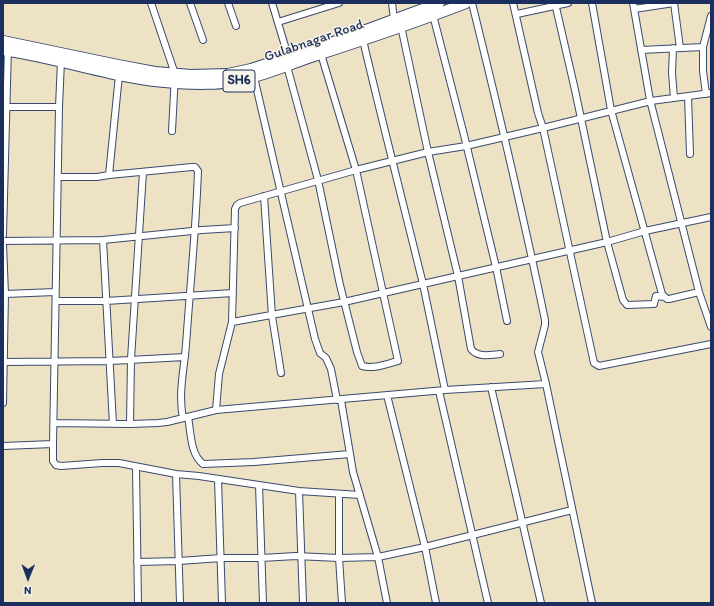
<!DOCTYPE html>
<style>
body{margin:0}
#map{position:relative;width:714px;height:606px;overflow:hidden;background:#ede2c3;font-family:Itim,sans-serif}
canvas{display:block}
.frame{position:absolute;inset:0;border:4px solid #1b2f5e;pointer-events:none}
.north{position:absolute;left:8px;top:558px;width:40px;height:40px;-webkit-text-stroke:3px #f7f3e8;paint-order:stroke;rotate:181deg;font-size:11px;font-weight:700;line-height:16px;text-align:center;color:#1b2f5e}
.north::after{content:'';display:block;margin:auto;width:14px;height:18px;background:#1b2f5e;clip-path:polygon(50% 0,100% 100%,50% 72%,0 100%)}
</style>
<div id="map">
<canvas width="714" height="606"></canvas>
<div class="frame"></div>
<div class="north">N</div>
</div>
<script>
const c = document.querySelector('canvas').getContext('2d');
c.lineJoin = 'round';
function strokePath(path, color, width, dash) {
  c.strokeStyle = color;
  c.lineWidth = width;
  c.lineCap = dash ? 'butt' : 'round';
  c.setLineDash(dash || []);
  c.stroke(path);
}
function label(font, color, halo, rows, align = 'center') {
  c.font = font + ' Itim,sans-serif';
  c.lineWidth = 3;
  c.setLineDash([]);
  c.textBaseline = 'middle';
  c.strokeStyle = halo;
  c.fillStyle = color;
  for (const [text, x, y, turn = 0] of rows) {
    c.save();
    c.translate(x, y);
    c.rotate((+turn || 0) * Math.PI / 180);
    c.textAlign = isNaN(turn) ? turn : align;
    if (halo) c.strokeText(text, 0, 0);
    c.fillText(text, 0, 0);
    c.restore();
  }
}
const minor = new Path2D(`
 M 151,3 L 175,74 L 172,131
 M 190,3 L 203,40
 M 228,3 L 236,26
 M 272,3 L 288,56
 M 392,3 L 394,19
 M 472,3 C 498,108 523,214 545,320 L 545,325 L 538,352 L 546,384
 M 513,3 L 538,113 L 543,128 L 594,363 L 599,366 L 711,344
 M 555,3 L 575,90 L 607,242 L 623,300 L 627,305 L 654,304 L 656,296 L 665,297
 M 592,3 L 611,110 L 662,294 L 667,299 L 669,299 L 699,292
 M 633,3 L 650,100 L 699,292 L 711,327
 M 674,3 L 680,48
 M 634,9 L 674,3
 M 517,14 L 568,3
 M 433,15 L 464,135 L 496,267 L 507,321
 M 278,22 L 339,3
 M 401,26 L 428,152 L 458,276 L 471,349 C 478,358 490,355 500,354
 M 363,40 C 382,121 403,203 423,284 L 344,302 L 232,322 L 235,209 L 237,205 L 240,203 L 356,170 L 428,152 L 466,146 L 543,128 L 651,101 L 711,93
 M 673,48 L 672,73 L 674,98
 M 641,50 L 703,47
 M 61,61 L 59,107 L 53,444 L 53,461 L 56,465 L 61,466 L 102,463 L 119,463 L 176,474 L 199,476 L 299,491 L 360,495
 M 287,66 L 318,180 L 340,285 L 357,352 L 362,366 C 375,369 386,364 398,361 L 356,170 L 321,54
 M 119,75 L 109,175 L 192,167 L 195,167 L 198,171 C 196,229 190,287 186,345 C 184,370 178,394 183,418
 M 254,77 L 315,339 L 320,353 L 326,358 L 331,369 L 337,400
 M 706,94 L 703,71 L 703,47 L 711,16
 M 688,96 L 690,154
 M 3,107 L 59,107
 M 58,177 L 97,177 L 109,175
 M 264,196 L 272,316 L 281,373
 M 3,235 L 8,47
 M 103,240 L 113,424
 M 3,241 L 103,240 L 202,230 L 235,228
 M 3,244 L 5,294 L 3,403
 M 5,294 L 55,292
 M 56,301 L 106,301 L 233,293
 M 3,362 L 110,361 L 185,357
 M 491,387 L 541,603
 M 439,391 L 488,603
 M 387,395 L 425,547 L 436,603
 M 341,400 L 353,472 L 378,557 L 387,603
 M 216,410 L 219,374 L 232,322
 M 188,417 C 191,432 190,454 203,464 L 254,462 L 350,454
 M 54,423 L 130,424 L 158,423 L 167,422 L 216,410 L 445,390
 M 130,424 L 131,359 L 143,172
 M 3,446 L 53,444
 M 136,467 L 138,603
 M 176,474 L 180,603
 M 218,479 L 222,603
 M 259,485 L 263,603
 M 299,491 L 303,603
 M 339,494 L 339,558 L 342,603
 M 137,562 L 179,561 L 221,558 L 261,558 L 296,556 L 339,558 L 378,557 L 425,547 L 572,510
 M 592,603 L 546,384 L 445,390 L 423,284 L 607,242 L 645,231 L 711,217`);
const primary = new Path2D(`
 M 3,41 L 118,65 L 155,72 L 191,75 L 228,74 L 251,69 L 331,43 L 439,3
 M 3,50 C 61,58 117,80 176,83 C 196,84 216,85 236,81 C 261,77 285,66 308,58 C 361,41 414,23 466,3`);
strokePath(minor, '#3a4a6d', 8);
strokePath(primary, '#3a4a6d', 12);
strokePath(minor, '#fff', 6);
strokePath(primary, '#fff', 10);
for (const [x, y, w] of [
 [239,81,32]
]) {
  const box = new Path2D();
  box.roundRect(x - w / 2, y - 11, w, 22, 3);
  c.fillStyle = '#f7f3e8';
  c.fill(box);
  strokePath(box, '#1b2f5e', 1);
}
label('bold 13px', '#1b2f5e', null, [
 ["SH6",239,81]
]);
label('14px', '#1b2f5e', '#f7f3e8', [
 ["Gulabnagar Road",314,41,-19]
]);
</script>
